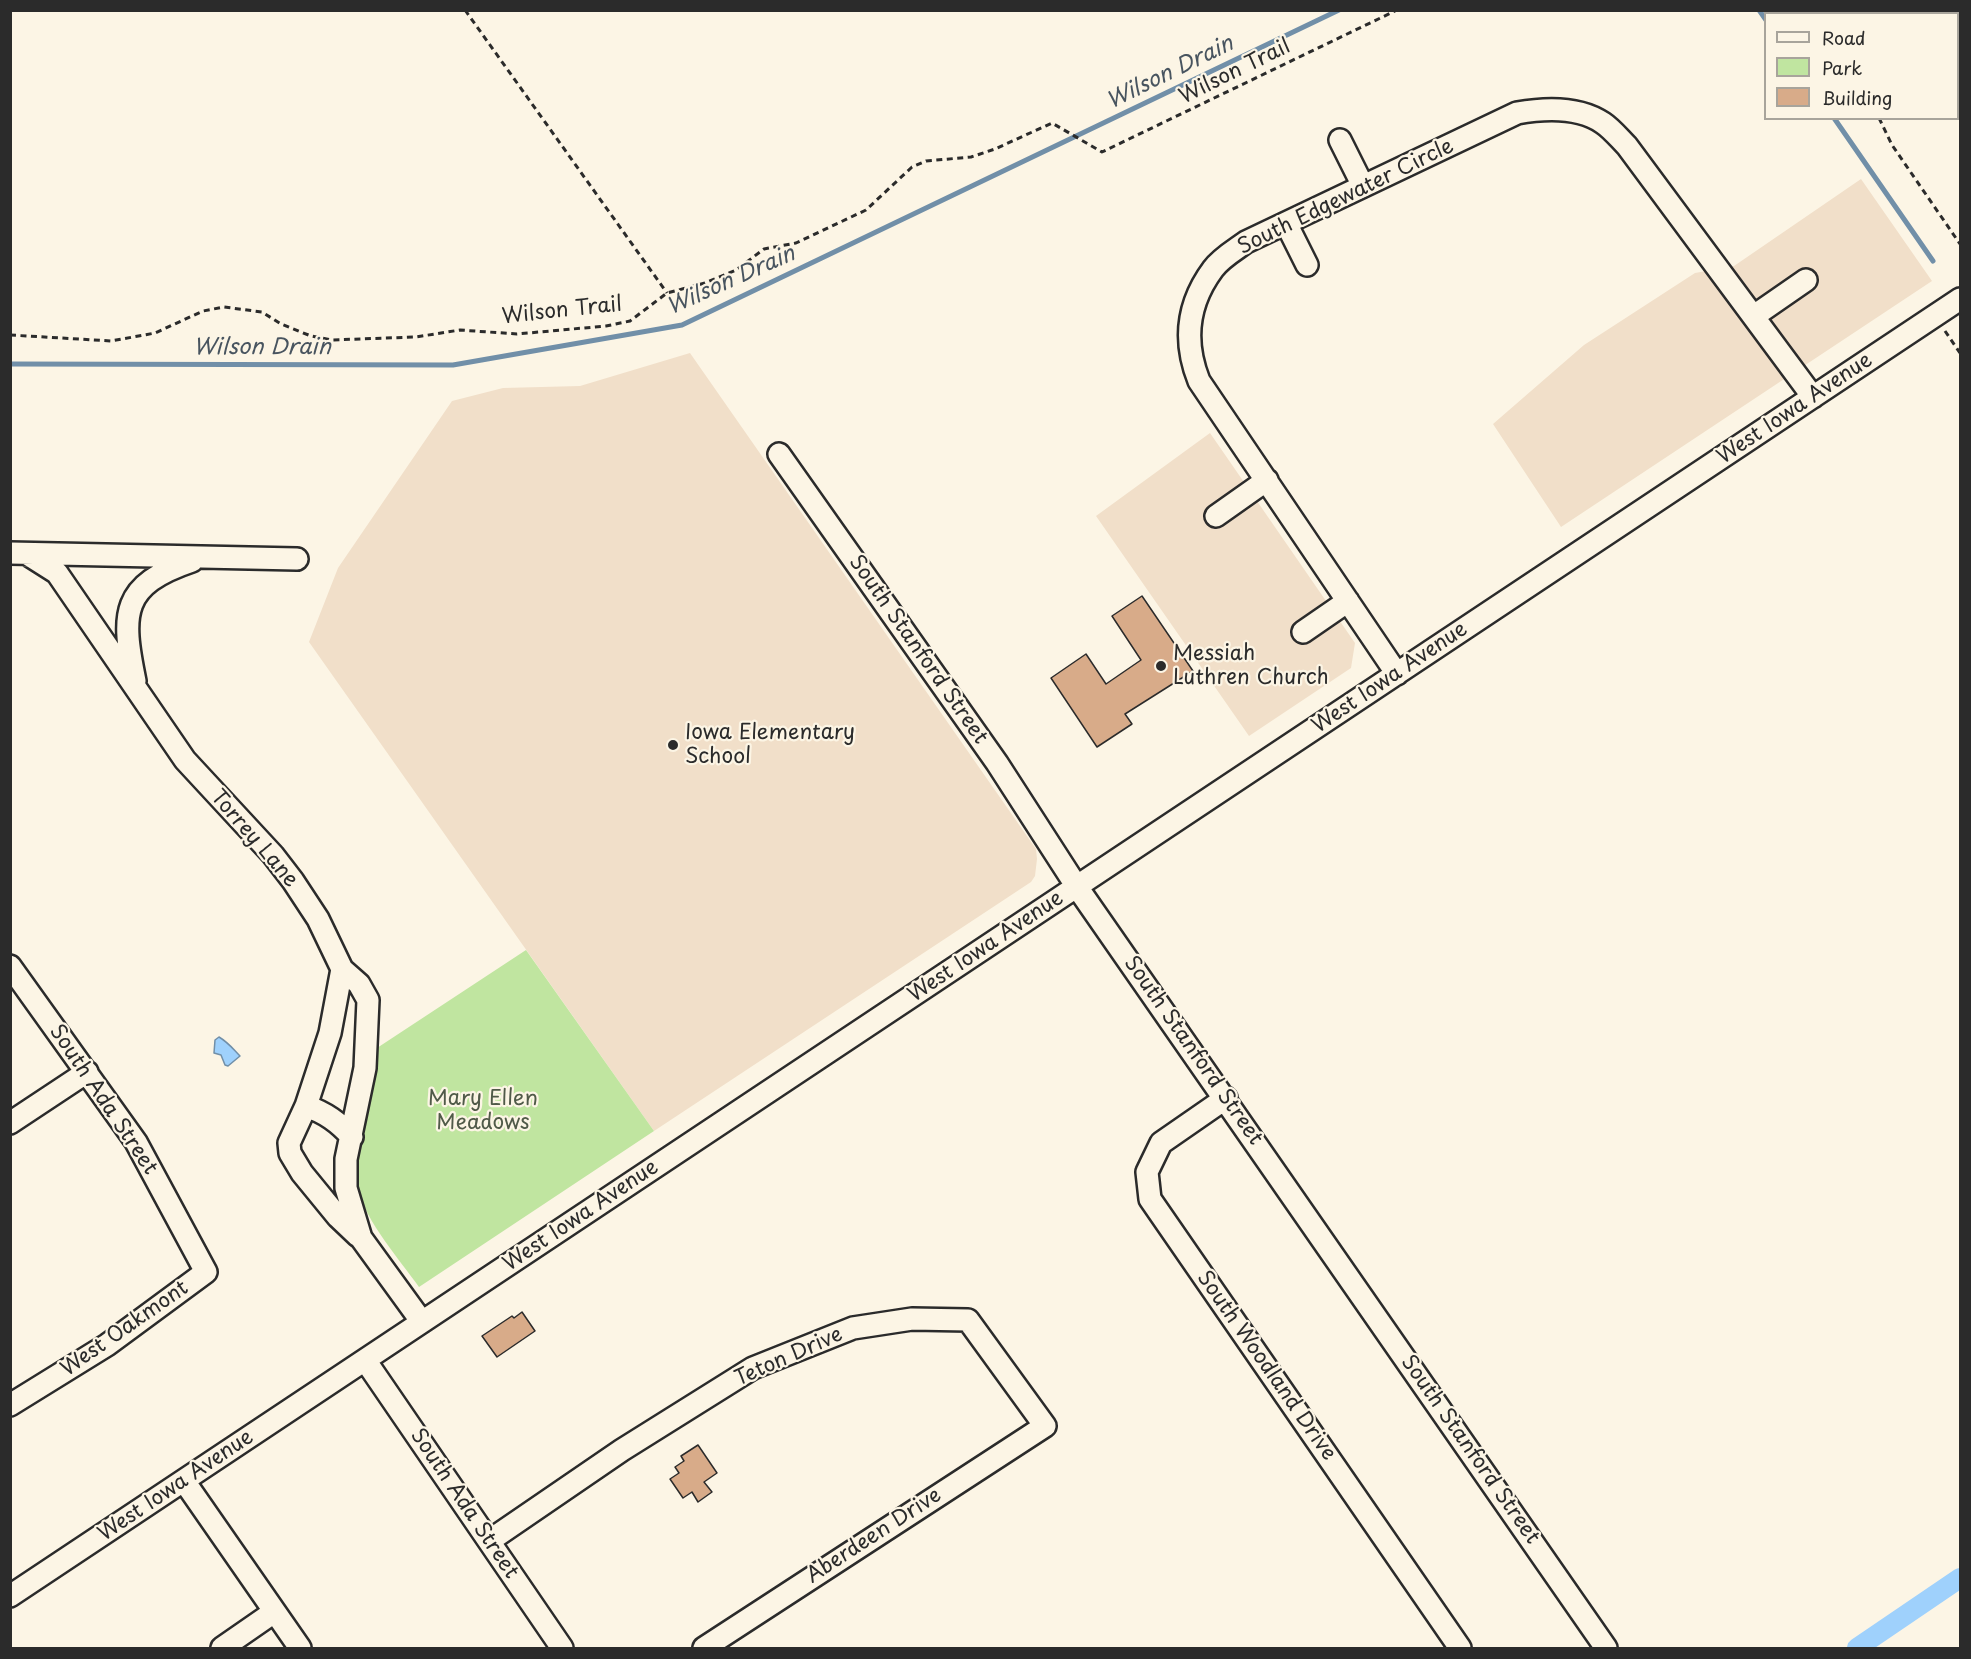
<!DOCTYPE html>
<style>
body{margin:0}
#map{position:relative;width:1971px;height:1659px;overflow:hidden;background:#fcf5e5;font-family:"Playpen Sans",sans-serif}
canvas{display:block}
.frame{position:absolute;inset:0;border:12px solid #2b2b2b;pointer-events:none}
.legend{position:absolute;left:1764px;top:12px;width:195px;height:108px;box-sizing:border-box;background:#fcf5e5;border:2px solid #a8a49b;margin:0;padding:8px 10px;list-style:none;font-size:18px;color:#2b2b2b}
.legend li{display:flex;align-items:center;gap:12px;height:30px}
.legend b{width:30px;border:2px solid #a8a49b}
</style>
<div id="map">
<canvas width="1971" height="1659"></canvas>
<div class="frame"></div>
<ul class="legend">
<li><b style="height:8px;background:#fcf5e5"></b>Road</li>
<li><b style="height:16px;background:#c0e5a0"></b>Park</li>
<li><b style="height:16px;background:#d8ab89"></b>Building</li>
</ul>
</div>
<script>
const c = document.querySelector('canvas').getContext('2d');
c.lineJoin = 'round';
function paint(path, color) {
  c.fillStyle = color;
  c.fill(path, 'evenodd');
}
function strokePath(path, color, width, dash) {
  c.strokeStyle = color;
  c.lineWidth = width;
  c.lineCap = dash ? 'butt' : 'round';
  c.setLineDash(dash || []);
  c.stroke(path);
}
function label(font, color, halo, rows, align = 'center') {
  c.font = font + ' "Playpen Sans",sans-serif';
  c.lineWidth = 4.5;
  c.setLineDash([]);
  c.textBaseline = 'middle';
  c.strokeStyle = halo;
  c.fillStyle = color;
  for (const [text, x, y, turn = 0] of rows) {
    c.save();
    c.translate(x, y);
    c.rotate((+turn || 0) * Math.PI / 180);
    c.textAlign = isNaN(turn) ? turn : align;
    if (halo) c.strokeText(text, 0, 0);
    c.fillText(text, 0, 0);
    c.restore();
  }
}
paint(new Path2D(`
 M 1861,179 L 1932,281 L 1561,527 L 1493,424 L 1584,345 L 1695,273 L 1734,266 Z
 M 690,353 L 1036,849 L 1037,859 L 1035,876 L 1031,882 L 654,1131 L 309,642 L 338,568 L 452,401 L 503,388 L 580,386 Z
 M 1210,433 L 1355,643 L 1351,668 L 1249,736 L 1096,516 Z`), '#f1dfc9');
paint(new Path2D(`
 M 526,950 L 654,1131 L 419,1287 C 400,1260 366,1222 358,1189 C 349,1154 370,1085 377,1048 Z`), '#c0e5a0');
const water = new Path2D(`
 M 219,1037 C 229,1043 233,1049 240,1056 L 228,1066 L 225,1065 L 221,1055 L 214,1053 L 215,1040 Z`);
paint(water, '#9fd1fc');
strokePath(water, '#718fa8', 1.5);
strokePath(new Path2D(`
 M 1759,10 L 1766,20
 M 1834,118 L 1933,261
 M 10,364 L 453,365 L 682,325 L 1339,10`), '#718fa8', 5);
strokePath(new Path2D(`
 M 1857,1648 L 1960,1578`), '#9fd1fc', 20);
const building = new Path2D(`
 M 1142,596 L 1193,671 L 1125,714 L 1132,724 L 1097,747 L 1051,678 L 1086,654 L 1106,684 L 1141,660 L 1112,616 Z
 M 522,1312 L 535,1331 L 497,1357 L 482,1336 L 512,1316 L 514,1318 Z
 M 698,1445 L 717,1473 L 704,1482 L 712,1492 L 698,1502 L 692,1492 L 683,1498 L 670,1479 L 679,1473 L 675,1467 L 684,1461 L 681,1456 Z`);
paint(building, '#d8ab89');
strokePath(building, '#2b2b2b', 1.5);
const minor = new Path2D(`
 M 1915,10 L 1917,14
 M 1958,71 L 1960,76
 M 1340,140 L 1363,186
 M 1286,223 L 1307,265
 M 1754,316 L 1806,280
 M 779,454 L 997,763 L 1077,887 L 1606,1648
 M 1216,516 L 1267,480
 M 10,553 L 297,559
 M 27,554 L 57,573 L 185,760 L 273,855 L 293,881 L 318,919 L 342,969 L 359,984 L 368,1000 L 365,1068 L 346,1159 L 346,1188 L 361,1238 L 422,1322
 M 1303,632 L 1348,601
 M 1397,674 L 1199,381 C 1183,341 1187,304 1213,269 C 1221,258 1235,250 1246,242 L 1517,113 C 1545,108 1578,106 1603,123 C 1612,129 1619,138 1627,146 L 1813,397
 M 135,681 C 121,613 121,585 192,561
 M 10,966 L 136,1142 L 206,1272 L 107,1345 L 10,1405
 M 342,969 L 330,1033 L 306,1106 L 289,1143 L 290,1153 L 302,1173 L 338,1217 L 358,1236
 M 1226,1098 L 1161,1143 L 1147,1172 L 1150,1199 L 1460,1648
 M 306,1106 C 326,1113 338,1122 352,1137
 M 10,1123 L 87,1072
 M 365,1360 L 562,1648
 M 184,1481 L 300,1648
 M 489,1541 L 622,1450 L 753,1368 L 853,1328 L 912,1319 L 968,1320 L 1045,1426 L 704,1648
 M 10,1596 L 1960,299
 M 222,1648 L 274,1612`);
strokePath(minor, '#2b2b2b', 26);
strokePath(new Path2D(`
 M 465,10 L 667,293
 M 1794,10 L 1797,14
 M 1879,118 L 1892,145 L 1960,244
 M 1945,331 L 1960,353
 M 10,335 L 111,341 L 155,333 L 203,311 L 224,307 L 262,312 L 281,324 L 311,336 L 332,340 L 416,337 L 460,330 L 517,334 L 606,326 L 630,321 L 667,293 L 705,283 L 736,270 L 764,249 L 796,243 L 866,210 L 912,167 L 926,161 L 971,157 L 995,149 L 1052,123 L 1102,152 L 1397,10`), '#2b2b2b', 3, [6, 4.5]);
strokePath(minor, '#fcf5e5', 21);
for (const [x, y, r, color] of [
 [1161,666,6,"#2b2b2b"],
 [673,745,6,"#2b2b2b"]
]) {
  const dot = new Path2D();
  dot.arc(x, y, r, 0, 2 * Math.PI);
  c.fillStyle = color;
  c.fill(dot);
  strokePath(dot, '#fcf5e5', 2);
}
label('21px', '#2b2b2b', '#fcf5e5', [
 ["Wilson Trail",1235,72,-26],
 ["South Edgewater Circle",1346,197,-26],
 ["Wilson Trail",562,311,-6],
 ["West Iowa Avenue",1795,409,-34],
 ["South Stanford Street",918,650,55],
 ["West Iowa Avenue",1390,678,-34],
 ["Torrey Lane",254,839,49],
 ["West Iowa Avenue",986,947,-34],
 ["South Stanford Street",1193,1051,55],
 ["South Ada Street",103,1100,56],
 ["West Iowa Avenue",581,1216,-34],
 ["West Oakmont",125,1329,-35],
 ["Teton Drive",789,1357,-24],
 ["South Woodland Drive",1266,1366,55],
 ["South Stanford Street",1470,1450,55],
 ["West Iowa Avenue",176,1486,-34],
 ["South Ada Street",464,1504,56],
 ["Aberdeen Drive",874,1536,-33]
]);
label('21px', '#2b2b2b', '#fcf5e5', [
 ["Messiah",1173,654],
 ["Luthren Church",1173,678],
 ["Iowa Elementary",685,733],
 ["School",685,757]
], 'left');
label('21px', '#505a48', '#fcf5e5', [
 ["Mary Ellen",483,1099],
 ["Meadows",483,1123]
]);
label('italic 22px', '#48545f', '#fcf5e5', [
 ["Wilson Drain",1170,73,-26],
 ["Wilson Drain",731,281,-24],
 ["Wilson Drain",262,348]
]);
</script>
